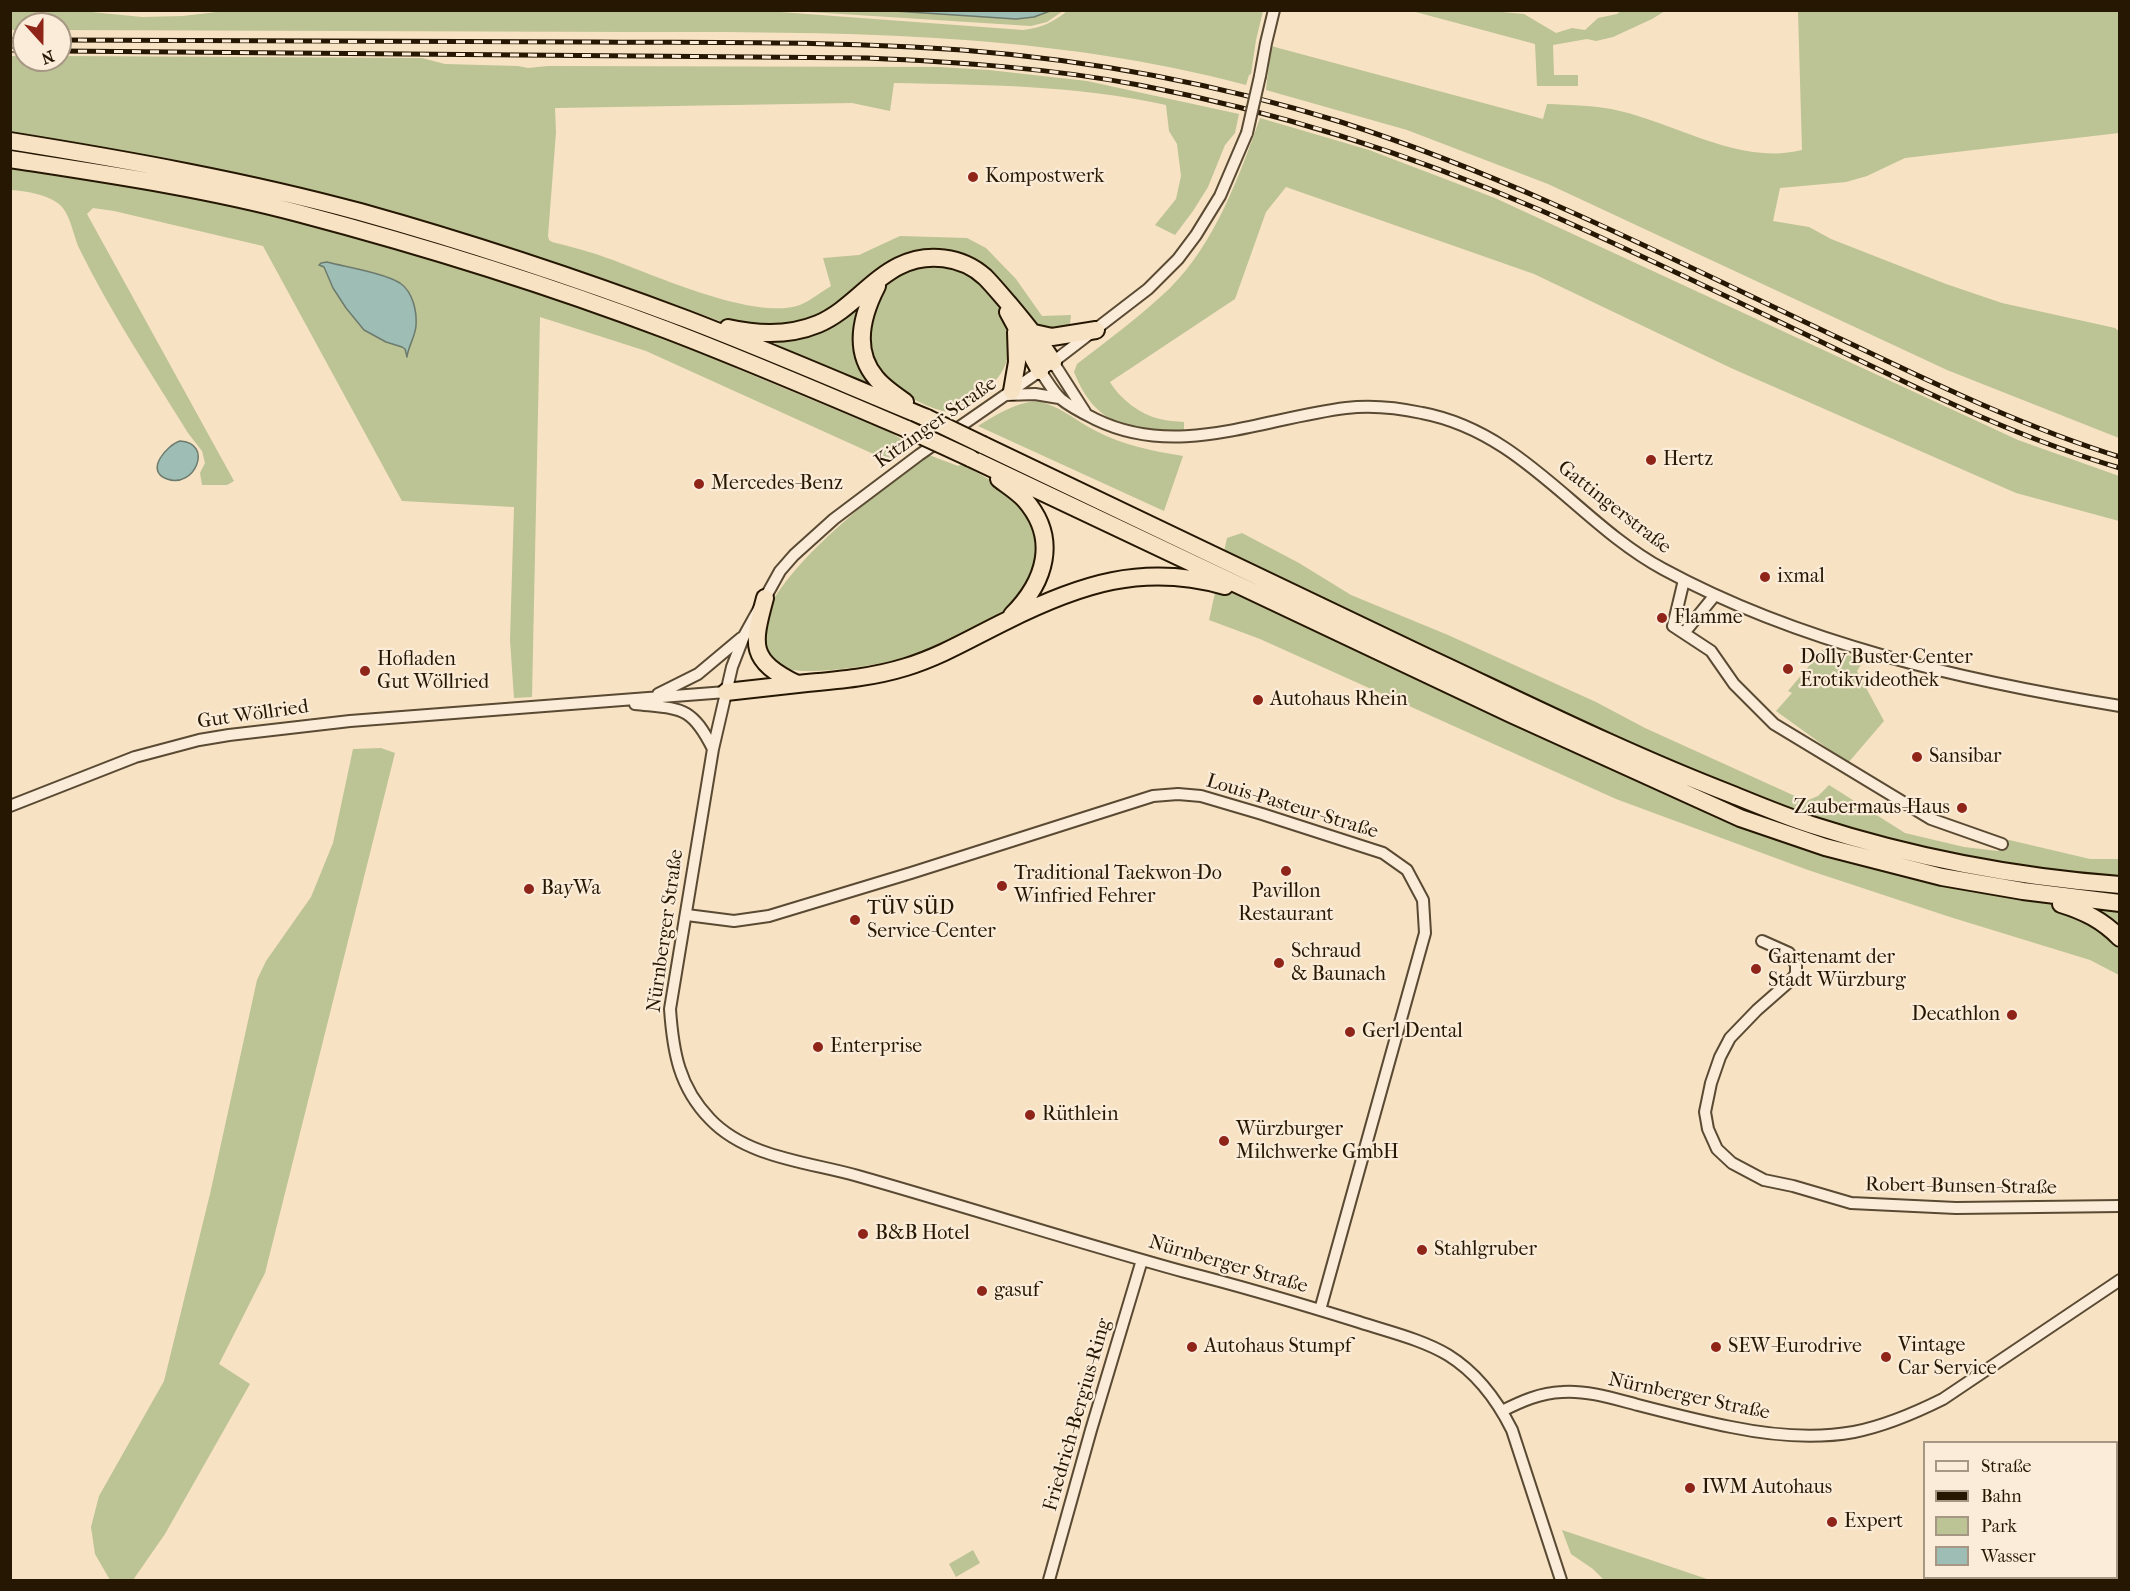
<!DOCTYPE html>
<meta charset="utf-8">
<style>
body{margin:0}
#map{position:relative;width:2130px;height:1591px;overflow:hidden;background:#f7e2c3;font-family:"IM FELL French Canon",serif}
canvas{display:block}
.frame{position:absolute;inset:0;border:12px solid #261703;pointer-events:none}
.legend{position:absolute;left:1923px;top:1441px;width:195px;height:138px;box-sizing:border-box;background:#faecd8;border:2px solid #a59783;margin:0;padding:8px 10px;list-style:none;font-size:18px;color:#261703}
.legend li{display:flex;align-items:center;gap:12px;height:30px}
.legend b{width:30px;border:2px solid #a59783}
.north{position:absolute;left:12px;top:12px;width:60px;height:60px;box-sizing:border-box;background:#faecd8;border:2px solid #a59783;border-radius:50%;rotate:159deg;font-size:16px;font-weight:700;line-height:24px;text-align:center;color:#261703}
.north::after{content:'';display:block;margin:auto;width:21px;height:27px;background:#8f2418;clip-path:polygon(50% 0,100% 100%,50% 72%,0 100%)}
</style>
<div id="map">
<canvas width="2130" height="1591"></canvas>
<div class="frame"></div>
<ul class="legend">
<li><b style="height:8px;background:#faecd8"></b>Straße</li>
<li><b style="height:8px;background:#261703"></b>Bahn</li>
<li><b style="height:16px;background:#bcc394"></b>Park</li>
<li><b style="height:16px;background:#9dbdb5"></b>Wasser</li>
</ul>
<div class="north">N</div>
</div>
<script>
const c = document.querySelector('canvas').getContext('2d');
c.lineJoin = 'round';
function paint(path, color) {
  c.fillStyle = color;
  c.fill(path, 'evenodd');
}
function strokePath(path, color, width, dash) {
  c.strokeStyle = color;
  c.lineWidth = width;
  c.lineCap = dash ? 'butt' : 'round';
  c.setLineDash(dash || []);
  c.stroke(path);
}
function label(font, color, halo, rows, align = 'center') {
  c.font = font + ' "IM FELL French Canon",serif';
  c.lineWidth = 4.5;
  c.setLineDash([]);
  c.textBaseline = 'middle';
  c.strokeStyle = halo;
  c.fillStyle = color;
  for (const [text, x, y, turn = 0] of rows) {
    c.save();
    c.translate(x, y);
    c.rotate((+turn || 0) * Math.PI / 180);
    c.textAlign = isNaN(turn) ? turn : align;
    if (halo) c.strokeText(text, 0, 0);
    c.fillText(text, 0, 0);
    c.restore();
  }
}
paint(new Path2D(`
 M 11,10 L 81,11 L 142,17 L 183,16 L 234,10 L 753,10 L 1023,30 C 1041,28 1054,22 1067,11 L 1263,11 L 1256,40 L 1251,74 L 1249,75 L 1246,85 C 1044,31 836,32 628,32 C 439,31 249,31 60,30 L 60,24 L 24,24 L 24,30 L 11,30 Z
 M 794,11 L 1063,11 L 1047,22 L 1031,26 Z
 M 1491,11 L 1524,14 L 1556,33 L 1572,28 L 1585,30 L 1598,18 L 1617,14 L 1621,11 L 1665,11 L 1652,19 L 1613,37 L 1596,41 L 1587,39 L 1553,45 L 1554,75 L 1578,75 L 1578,86 L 1537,86 L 1535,44 L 1412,11 Z
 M 1798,11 L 2119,11 L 2119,133 L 1905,158 L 1867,176 L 1846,182 L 1780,188 L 1773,221 L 1809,227 L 1831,239 L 1946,284 L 2002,303 L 2115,328 L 2120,332 L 2119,438 L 1947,370 L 1548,184 L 1407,130 L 1266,90 L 1271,46 L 1543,119 L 1547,104 C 1568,105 1590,105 1611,109 C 1673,121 1738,166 1802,150 Z
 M 11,56 L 24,56 L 24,60 L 60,60 L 60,56 L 422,58 L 445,64 L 518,66 L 528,68 L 548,66 L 940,67 L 989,70 L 1087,81 L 1239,114 L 1235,133 L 1225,145 L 1208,187 L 1193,211 L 1175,235 L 1155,225 L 1176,199 L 1181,176 L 1177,144 L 1169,131 L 1166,105 C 1077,85 985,85 894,83 L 890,111 L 852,103 L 555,108 L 556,132 L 548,236 L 549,240 L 552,242 C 572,247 591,252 610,259 C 654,275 755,321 800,305 C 810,301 821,292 831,286 L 823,258 L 859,255 L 900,236 L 967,238 L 986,248 L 1016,279 L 1042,316 L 1071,315 L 1070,324 L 1052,329 L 1051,331 L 1036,327 L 1004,289 L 922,253 L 837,309 L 798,328 L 733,326 L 614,282 L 538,257 L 427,228 L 11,138 Z
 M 1260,118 L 1369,150 L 1495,198 L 2018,440 L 2119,476 L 2119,521 L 2016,493 L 1731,368 L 1534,274 L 1286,187 L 1266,212 L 1235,299 L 1110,382 C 1120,399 1141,415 1160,419 C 1168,421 1176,421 1184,422 L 1184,435 C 1131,429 1096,428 1074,372 L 1077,364 C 1108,340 1141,316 1170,288 C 1215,243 1239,177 1260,118 Z
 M 11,165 L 155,187 L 227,203 L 400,247 L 524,285 L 661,332 L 740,370 L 892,433 L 910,445 L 889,461 L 646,351 L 540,317 L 532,697 L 514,698 L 510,640 L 514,507 L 402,501 L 263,246 L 114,211 L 93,208 L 87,214 L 234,481 L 227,485 L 202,485 L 200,473 L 205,463 L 202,451 L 188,433 C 151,373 111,313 80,250 C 73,236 71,214 59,204 C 46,194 26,191 11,190 Z
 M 943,264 L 972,274 L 995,297 L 1012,337 L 1013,359 L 1007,359 C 1001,385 972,399 952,413 C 917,407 864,376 866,335 C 866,327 873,316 876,309 C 879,302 881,293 884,287 C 897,267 922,266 943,264 Z
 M 872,290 L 859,325 L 887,396 L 765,339 L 796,335 Z
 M 1036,401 C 1059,405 1073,419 1094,430 C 1122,445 1152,451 1183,456 L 1164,511 L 978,426 C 996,415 1014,403 1036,401 Z
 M 929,455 L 958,466 L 962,464 L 1011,492 L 1041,535 C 1037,562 1038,576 1019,598 C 1000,618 942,646 916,655 C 890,664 806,677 781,668 C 767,662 759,645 761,630 C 771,574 872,498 916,462 Z
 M 1242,533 L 1299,563 L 1351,595 L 1448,635 L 1596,702 L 1645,728 L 1806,801 L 1818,796 L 1829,785 L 1905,833 L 1964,847 L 1998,851 L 2005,839 L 2090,859 L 2119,859 L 2119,975 L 2090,960 L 1950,917 L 1808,870 L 1616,799 L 1260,639 L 1209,620 L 1227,538 Z
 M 1824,648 L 1864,660 L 1857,671 L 1884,721 L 1848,763 L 1776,711 L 1792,693 L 1788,691 Z
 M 381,748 L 395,753 L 265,1273 L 219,1364 L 250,1384 L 165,1534 L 133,1580 L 110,1580 L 95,1554 L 91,1527 L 99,1496 L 164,1381 L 210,1194 L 257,980 L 266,961 L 311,897 L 333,843 L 353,749 Z
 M 2119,1450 L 2119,1580 L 2008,1580 L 2012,1578 L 2116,1578 L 2116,1452 Z
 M 1562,1530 L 1710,1580 L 1613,1579 L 1604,1580 L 1593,1569 L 1571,1554 Z
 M 973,1550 L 980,1563 L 956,1577 L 949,1564 Z
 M 1930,1578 L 2010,1578 L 2004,1580 L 1925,1580 Z`), '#bcc394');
const water = new Path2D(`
 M 894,11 L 1050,11 L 1034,17 L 1016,19 Z
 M 327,262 C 346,267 384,273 400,283 C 413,292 417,311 416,326 C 415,337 408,347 407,357 L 405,349 L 402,347 L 386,342 L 364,330 L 346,308 L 333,288 L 324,267 L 319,265 L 321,263 Z
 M 180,441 C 214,443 195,489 167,479 C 144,471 167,445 180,441 Z`);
paint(water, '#9dbdb5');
strokePath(water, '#6d7b6e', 1.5);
const minor = new Path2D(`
 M 1260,76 L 1266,43 L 1274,10
 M 1247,133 L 1220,196 L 1196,235 L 1178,259 L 1148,289 L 1053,362 L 919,455 L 834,519 L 794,555 L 780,571 L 744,636 L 732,667 L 713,749 L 670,1009 C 673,1052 679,1087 710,1119 C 747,1158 809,1162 858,1176 C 967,1207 1076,1242 1185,1272 C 1244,1287 1301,1304 1359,1322 C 1389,1332 1421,1339 1448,1355 C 1477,1373 1497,1400 1512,1430 L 1561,1580
 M 1053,362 L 1085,412
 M 1040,371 C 1047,380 1053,392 1061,399 C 1072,408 1085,414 1097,420 C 1178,459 1263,418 1346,408 C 1370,405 1399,408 1422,413 C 1523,432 1578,523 1663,569 C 1801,644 1966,681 2120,706
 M 1006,395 L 1035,394 L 1059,398
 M 1684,580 L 1673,626 L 1711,651 L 1734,684 L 1774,724 L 1931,819 L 2002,844
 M 1684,633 L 1715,595
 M 658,694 L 698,674 L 741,638
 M 635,704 C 681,709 691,705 713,749
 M 10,806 L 135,757 L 199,740 L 229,735 L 350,721 L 726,692
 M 687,915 L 734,921 L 769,916 L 911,873 L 1153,796 L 1178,794 L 1201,796 L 1262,814 L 1383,853 L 1407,870 L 1423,900 L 1425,933 L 1320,1310
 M 1762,941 L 1789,953 L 1796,965 L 1796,974 L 1790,981 L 1757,1010 L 1730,1038 L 1720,1057 L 1711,1083 L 1705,1112 L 1708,1129 L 1717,1149 L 1732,1163 L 1764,1180 L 1793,1186 L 1851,1203 L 1956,1208 L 2120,1206
 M 1502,1411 C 1522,1401 1540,1393 1562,1392 C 1587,1390 1615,1399 1638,1405 C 1669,1413 1700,1421 1731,1427 C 1770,1435 1815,1439 1854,1432 C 1884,1426 1915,1413 1943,1399 L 2120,1280
 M 1049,1580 L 1091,1430 L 1142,1260`);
const highway = new Path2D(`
 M 10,141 C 128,160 245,181 360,212 C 471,243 579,279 686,319 C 767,350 847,385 927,418
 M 10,159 C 107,174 204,188 298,213 C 423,246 546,284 667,330 C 748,361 827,395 907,429
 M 877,286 C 862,315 852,350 876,378 C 883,387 895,395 905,402
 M 1008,312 L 1040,371
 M 728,328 C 759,335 789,336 818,324 C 849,311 869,281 899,266 C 927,252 962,256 985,277 C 993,285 1001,295 1009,304 C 1025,323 1040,341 1053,362
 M 1034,333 L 1052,337 L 1096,330
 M 1012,391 L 1017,362 L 1016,332
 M 983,445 C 1139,520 1294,595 1450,668 C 1543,712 1635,757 1731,794 C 1758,805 1784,816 1812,825 C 1911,857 2015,877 2120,885
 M 970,458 L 1511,714 L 1740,818 L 1825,847 L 1942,877 L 2023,891 L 2120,903
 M 999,479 C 1008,486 1018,492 1025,500 C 1059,539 1045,582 1012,615
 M 765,598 C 752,646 749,660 797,684
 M 726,692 C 753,689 780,686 807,683 C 841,680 874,677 906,667 C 942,656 973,637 1006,621 C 1080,584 1143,563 1225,586
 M 2061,904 C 2084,911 2102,920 2120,938`);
strokePath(minor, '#5a4a33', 14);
strokePath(highway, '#261703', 20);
strokePath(minor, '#faecd8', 10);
strokePath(highway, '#f7e2c3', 16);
const rail = new Path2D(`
 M 10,40 L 24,40
 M 60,40 C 239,41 418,42 597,42 C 718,43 841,41 962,50 C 1090,60 1218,84 1341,122 C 1515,178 1678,262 1843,340 C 1933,383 2024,427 2120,457
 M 10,50 L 24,50
 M 60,51 L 867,58 C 958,62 1049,68 1139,85 C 1279,112 1410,154 1540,210 C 1640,254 1738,302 1836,349 C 1929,394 2021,439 2120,468`);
strokePath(rail, '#261703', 5);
strokePath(rail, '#faecd8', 3, [9]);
const minorBridge = new Path2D(`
 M 1247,133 L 1260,76`);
const highwayBridge = new Path2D(`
 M 927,418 L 983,445
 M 907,429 L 970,458`);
strokePath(minorBridge, '#5a4a33', 14, []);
strokePath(highwayBridge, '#261703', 20, []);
strokePath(minorBridge, '#faecd8', 10);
strokePath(highwayBridge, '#f7e2c3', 16);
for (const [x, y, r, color] of [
 [973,177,6,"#8f2418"],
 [1651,460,6,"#8f2418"],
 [699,484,6,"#8f2418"],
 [1765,577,6,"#8f2418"],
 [1662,618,6,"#8f2418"],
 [1788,669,6,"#8f2418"],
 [365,671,6,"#8f2418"],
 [1258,700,6,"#8f2418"],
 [1917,757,6,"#8f2418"],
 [1962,808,6,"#8f2418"],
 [1286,871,6,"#8f2418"],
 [1002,886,6,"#8f2418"],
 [529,889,6,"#8f2418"],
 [855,920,6,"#8f2418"],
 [1279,963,6,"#8f2418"],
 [1756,969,6,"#8f2418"],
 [2012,1015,6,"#8f2418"],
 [1350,1032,6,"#8f2418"],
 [818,1047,6,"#8f2418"],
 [1030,1115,6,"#8f2418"],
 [1224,1141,6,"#8f2418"],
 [863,1234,6,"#8f2418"],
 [1422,1250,6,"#8f2418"],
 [982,1291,6,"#8f2418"],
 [1192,1347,6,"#8f2418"],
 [1716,1347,6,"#8f2418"],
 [1886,1357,6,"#8f2418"],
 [1690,1488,6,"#8f2418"],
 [1832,1522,6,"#8f2418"]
]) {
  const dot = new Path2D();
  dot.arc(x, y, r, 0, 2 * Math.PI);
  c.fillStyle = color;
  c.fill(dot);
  strokePath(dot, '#faecd8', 2);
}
label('20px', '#261703', '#faecd8', [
 ["Kompostwerk",985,177],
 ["Hertz",1663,460],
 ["Mercedes-Benz",711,484],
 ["ixmal",1777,577],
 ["Flamme",1674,618],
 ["Dolly Buster Center",1800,658],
 ["Erotikvideothek",1800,681],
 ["Hofladen",377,660],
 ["Gut Wöllried",377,683],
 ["Autohaus Rhein",1270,700],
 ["Sansibar",1929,757],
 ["Zaubermaus-Haus",1950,808,"right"],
 ["Traditional Taekwon-Do",1014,874],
 ["Winfried Fehrer",1014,897],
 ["BayWa",541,889],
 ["Pavillon",1286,892,"center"],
 ["Restaurant",1286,915,"center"],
 ["TÜV SÜD",867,909],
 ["Service-Center",867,932],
 ["Schraud",1291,952],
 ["& Baunach",1291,975],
 ["Gartenamt der",1768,958],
 ["Stadt Würzburg",1768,981],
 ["Decathlon",2000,1015,"right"],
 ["Gerl Dental",1362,1032],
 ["Enterprise",830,1047],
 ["Rüthlein",1042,1115],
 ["Würzburger",1236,1130],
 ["Milchwerke GmbH",1236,1153],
 ["B&B Hotel",875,1234],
 ["Stahlgruber",1434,1250],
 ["gasuf",994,1291],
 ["Vintage",1898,1346],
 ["Car Service",1898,1369],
 ["Autohaus Stumpf",1204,1347],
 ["SEW-Eurodrive",1728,1347],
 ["IWM Autohaus",1702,1488],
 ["Expert",1844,1522]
], 'left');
label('20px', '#261703', '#faecd8', [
 ["Kitzinger Straße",936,423,-35],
 ["Gattingerstraße",1614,508,38],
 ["Gut Wöllried",253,715,-8],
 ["Louis-Pasteur-Straße",1292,807,17],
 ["Nürnberger Straße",666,931,-82],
 ["Robert-Bunsen-Straße",1961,1187,1],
 ["Nürnberger Straße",1228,1265,16],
 ["Nürnberger Straße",1689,1397,12],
 ["Friedrich-Bergius-Ring",1078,1415,-74]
]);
</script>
